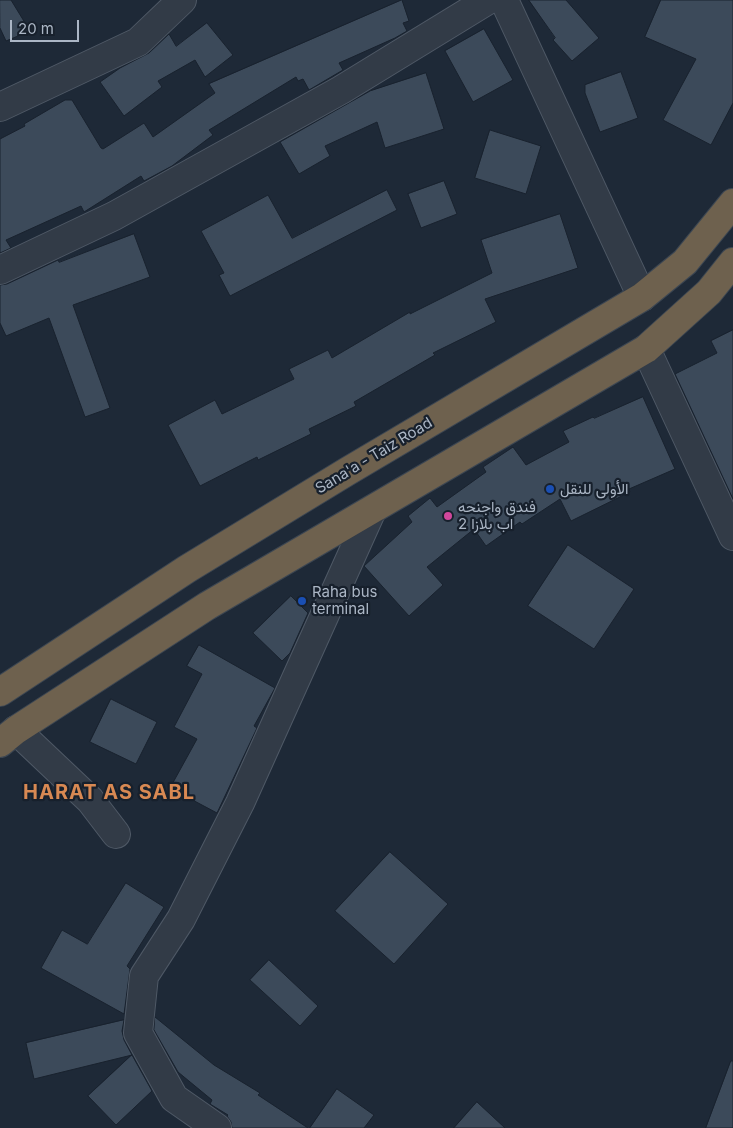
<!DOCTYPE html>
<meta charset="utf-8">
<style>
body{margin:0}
#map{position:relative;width:733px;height:1128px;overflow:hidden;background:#1e2937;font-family:Inter,sans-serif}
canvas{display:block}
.scale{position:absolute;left:10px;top:20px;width:69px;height:22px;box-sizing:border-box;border:2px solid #abb6c5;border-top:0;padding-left:6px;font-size:15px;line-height:18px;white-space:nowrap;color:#abb6c5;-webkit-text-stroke:4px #17202c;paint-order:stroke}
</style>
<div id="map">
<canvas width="733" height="1128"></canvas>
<div class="scale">20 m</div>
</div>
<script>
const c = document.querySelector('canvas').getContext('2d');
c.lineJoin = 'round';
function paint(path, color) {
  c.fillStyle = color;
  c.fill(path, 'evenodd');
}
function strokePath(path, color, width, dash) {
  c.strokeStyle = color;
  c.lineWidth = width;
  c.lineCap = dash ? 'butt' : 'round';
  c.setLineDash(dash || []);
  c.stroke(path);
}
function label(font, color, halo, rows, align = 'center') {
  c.font = font + ' Inter,Vazirmatn,sans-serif';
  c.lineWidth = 4.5;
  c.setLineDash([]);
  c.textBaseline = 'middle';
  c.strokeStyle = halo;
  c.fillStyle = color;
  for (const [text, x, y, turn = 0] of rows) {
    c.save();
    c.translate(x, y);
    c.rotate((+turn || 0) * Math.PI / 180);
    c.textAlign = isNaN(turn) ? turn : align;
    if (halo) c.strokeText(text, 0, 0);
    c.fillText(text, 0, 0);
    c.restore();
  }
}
const building = new Path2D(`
 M 0,0 L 11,0 L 30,31 L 6,41 L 0,28 Z
 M 402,0 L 409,21 L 403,23 L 407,31 L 395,38 L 339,63 L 343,70 L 309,90 L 303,79 L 298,81 L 296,77 L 209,130 L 213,135 L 172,166 L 144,181 L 141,176 L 84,212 L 81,206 L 6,240 L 11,248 L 0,253 L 0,139 L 25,126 L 24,124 L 65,100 L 72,100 L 101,148 L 103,149 L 144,123 L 153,137 L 215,93 L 209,84 Z
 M 529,0 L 566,0 L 599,38 L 572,61 L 553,40 L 555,38 Z
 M 661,0 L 733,0 L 733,103 L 711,145 L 663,120 L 696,59 L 645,37 Z
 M 207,23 L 233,55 L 205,77 L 195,60 L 158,81 L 162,87 L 124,116 L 100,82 L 120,68 L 149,53 L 169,34 L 176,46 Z
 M 484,29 L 513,80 L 473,102 L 445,51 Z
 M 621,72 L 638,118 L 600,132 L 585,93 L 585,85 Z
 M 426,73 L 444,129 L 385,148 L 377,122 L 325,146 L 330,156 L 299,174 L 280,142 L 370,91 Z
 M 490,130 L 541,146 L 526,194 L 475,178 Z
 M 444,181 L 457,214 L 421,228 L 408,194 Z
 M 387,190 L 397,210 L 230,296 L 219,275 L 224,273 L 201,231 L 268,195 L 292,238 Z
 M 560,214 L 578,268 L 485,299 L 496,322 L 433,353 L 435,355 L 354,402 L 356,406 L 309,429 L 311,434 L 258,460 L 257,457 L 200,486 L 168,425 L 215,400 L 222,414 L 294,379 L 289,369 L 328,350 L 332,358 L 410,312 L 410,314 L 492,273 L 481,240 Z
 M 134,234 L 150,277 L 73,305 L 110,408 L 85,417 L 49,318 L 6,336 L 0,323 L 0,285 L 7,284 L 58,260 L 59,262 Z
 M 733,330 L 733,499 L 675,374 L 717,353 L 711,341 Z
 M 643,397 L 675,469 L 629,489 L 630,492 L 571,521 L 560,499 L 522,524 L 520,522 L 486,546 L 474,529 L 427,567 L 443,585 L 409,616 L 364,566 L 412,522 L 408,516 L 430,498 L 437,507 L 486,472 L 483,467 L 513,447 L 526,465 L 569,442 L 563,431 L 593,417 L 594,418 Z
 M 568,545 L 634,589 L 594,649 L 528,606 Z
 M 291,596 L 308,613 L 290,653 L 282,661 L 253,633 Z
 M 199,645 L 275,688 L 254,726 L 257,728 L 217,813 L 170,788 L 197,739 L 174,727 L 202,674 L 187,666 Z
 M 111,699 L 157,722 L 136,764 L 90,742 Z
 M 390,852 L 448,904 L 394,964 L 335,911 Z
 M 126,883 L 164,907 L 127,966 L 130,969 L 124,1014 L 41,968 L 62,930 L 87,944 Z
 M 269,960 L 318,1006 L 300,1026 L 250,980 Z
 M 155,1017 L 214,1065 L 260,1093 L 258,1095 L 308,1128 L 232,1128 L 231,1122 L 227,1116 L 228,1115 L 210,1104 L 212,1100 L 178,1072 L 154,1030 Z
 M 124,1020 L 122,1031 L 124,1040 L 132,1055 L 34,1079 L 26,1043 Z
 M 132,1055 L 152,1091 L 116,1125 L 88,1096 Z
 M 731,1061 L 733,1061 L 733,1128 L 706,1128 Z
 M 337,1089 L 374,1115 L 364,1128 L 310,1128 Z
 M 477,1102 L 505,1128 L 454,1128 Z`);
paint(building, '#3c4a5a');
strokePath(building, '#19222e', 1);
const minor = new Path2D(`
 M 504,0 L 642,297
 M 0,107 L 138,42 L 182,0
 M 0,270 L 114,216 L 341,90 L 488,0
 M 646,349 L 733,536
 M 16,730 L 90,800 L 116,834
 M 217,1128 L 174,1098 L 138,1033 L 144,976 L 181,919 L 240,803 L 372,510`);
const highway = new Path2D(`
 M 0,692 L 187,569 L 348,471 L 642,297 L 685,262 L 733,203
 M 0,743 L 16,730 L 207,606 L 646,349 L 709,292 L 733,262`);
strokePath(minor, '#4f5966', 30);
strokePath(highway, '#3c4652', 30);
strokePath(minor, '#323b47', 28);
strokePath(highway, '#6e614e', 28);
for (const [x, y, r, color] of [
 [550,489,5,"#1a4fb4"],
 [448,516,5,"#d1479c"],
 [302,601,5,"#1a4fb4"]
]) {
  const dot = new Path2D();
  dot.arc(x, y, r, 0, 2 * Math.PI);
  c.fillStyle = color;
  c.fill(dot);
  strokePath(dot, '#17202c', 2);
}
label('15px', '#abb6c5', '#17202c', [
 ["Sana'a - Taiz Road",374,456,-31]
]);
label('15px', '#abb6c5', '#17202c', [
 ["الأولى للنقل",560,489],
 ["فندق واجنحه",458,507],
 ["اب بلازا 2",458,524],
 ["Raha bus",312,592],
 ["terminal",312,609]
], 'left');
c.letterSpacing = '1px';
label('bold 20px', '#d88953', '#17202c', [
 ["HARAT AS SABL",109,793]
]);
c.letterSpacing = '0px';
</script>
